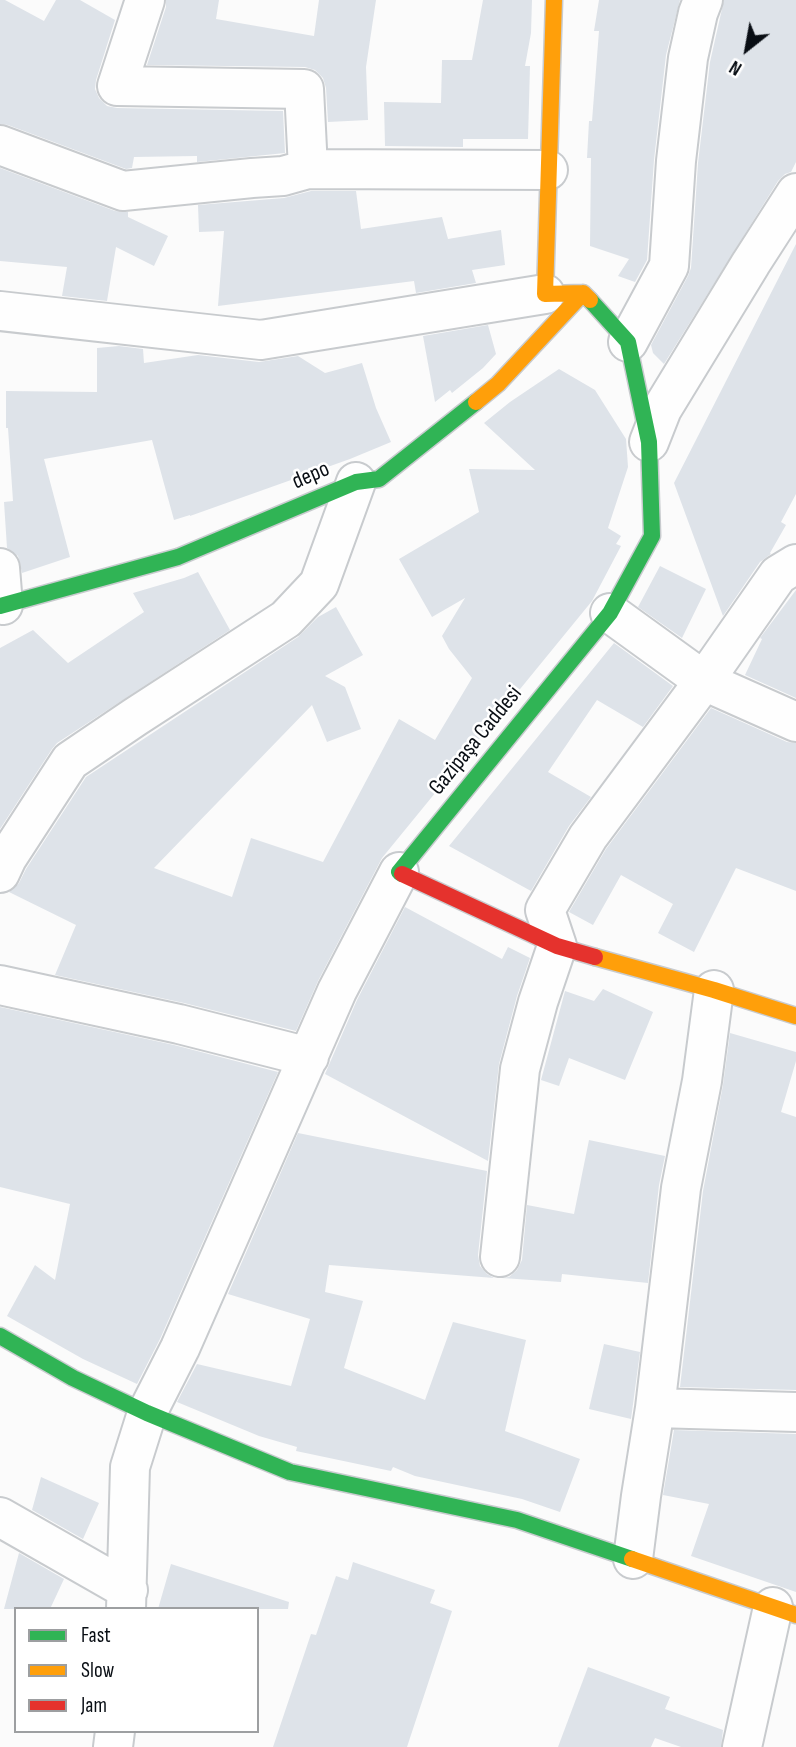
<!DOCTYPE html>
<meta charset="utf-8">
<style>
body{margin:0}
#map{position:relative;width:796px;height:1747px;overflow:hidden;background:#fbfbfb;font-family:"Sofia Sans Condensed",sans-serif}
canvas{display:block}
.legend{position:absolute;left:14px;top:1607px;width:245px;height:126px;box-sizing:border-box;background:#fff;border:2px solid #9d9fa1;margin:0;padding:9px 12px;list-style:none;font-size:21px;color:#090e14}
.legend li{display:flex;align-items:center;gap:14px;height:35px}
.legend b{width:35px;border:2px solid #9d9fa1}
.north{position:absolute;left:712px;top:14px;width:70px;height:70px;-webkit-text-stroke:5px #fff;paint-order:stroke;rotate:211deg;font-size:19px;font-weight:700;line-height:28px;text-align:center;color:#090e14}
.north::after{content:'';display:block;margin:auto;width:24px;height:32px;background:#090e14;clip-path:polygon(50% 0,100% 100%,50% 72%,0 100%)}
</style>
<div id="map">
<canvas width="796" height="1747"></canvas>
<ul class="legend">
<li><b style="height:9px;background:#30b455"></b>Fast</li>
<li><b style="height:9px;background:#ff9f0a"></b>Slow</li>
<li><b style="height:9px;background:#e5322d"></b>Jam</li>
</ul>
<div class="north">N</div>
</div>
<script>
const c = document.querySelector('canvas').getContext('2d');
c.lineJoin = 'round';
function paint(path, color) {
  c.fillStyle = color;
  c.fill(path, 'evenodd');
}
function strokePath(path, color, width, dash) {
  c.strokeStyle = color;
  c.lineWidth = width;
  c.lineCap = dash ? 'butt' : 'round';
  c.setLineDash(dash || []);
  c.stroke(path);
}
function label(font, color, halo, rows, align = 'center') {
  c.font = font + ' "Sofia Sans Condensed",sans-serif';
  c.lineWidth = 5;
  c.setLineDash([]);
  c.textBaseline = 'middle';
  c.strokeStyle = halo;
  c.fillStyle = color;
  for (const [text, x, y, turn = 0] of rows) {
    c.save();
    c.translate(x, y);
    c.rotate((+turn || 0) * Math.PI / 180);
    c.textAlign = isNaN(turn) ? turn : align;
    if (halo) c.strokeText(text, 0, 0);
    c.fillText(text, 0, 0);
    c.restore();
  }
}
paint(new Path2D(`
 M 0,0 L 5,0 L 44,21 L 56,0 L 80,0 L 115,20 L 96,80 L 95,89 L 99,98 L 107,106 L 117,108 L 283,111 L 285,153 L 197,162 L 197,156 L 134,157 L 132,168 L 126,169 L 8,125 L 0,124 Z
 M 166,0 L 219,0 L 216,19 L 314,36 L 319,0 L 376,0 L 366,67 L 368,120 L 328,122 L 326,88 L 323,78 L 315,70 L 305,67 L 147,65 L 166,7 Z
 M 483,0 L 532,0 L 531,33 L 525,66 L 530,66 L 528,139 L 463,139 L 463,147 L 385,146 L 384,102 L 441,103 L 442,60 L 472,60 Z
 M 599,0 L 680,0 L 666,55 L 654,160 L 647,260 L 635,282 L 618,276 L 629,259 L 590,246 L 591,158 L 587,158 L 589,121 L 592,121 L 599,31 L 594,31 Z
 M 724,0 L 796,0 L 796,162 L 791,172 L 785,174 L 778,181 L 664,364 L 653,353 L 651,345 L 688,276 L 691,268 L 698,163 L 710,62 Z
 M 0,168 L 115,211 L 128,212 L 128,217 L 168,236 L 154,266 L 116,247 L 107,301 L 62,296 L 67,267 L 0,261 Z
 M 311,191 L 356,191 L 361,229 L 442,217 L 448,239 L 501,230 L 505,265 L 472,270 L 476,283 L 416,293 L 414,281 L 218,306 L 224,231 L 199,232 L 198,205 L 284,198 Z
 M 796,244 L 796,494 L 781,522 L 786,525 L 770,553 L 771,554 L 760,562 L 723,616 L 674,483 Z
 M 488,325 L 496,354 L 483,368 L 452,393 L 450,390 L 435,402 L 423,336 Z
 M 119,346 L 143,349 L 144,363 L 198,355 L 259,362 L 298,356 L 325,373 L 362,363 L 376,408 L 391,442 L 350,459 L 190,516 L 190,515 L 174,520 L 152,440 L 44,459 L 70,557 L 22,573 L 18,556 L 7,548 L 4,502 L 13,501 L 8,428 L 6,428 L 6,391 L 97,392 L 97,348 Z
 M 559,369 L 595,390 L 626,439 L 628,467 L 608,528 L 621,536 L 616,544 L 621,546 L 592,601 L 382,858 L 318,981 L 296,1031 L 184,1003 L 55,975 L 76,925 L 9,892 L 19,883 L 26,869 L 86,777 L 298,637 L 318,617 L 336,607 L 363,655 L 325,676 L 345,687 L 361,729 L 327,742 L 312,705 L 154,868 L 232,897 L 251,838 L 323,862 L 399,719 L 435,740 L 472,678 L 449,649 L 442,636 L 465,598 L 432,617 L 399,559 L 479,512 L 469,469 L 535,470 L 484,423 L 510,402 Z
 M 660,566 L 706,589 L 682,638 L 638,607 Z
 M 198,572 L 230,630 L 57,743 L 52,749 L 0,829 L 0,648 L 33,630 L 68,663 L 144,612 L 133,593 L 184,578 Z
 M 796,590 L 796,698 L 745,675 L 762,639 L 760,638 Z
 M 614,643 L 673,686 L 643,727 L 597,700 L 548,772 L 591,797 L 569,826 L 531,891 L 449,846 Z
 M 711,708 L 787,742 L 796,743 L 796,891 L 736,868 L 694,952 L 658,933 L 673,904 L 621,875 L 593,925 L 569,912 L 606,849 Z
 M 405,907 L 502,959 L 508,947 L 530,958 L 517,996 L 499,1064 L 488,1161 L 325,1074 L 357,1000 Z
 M 603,989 L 653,1012 L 625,1080 L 569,1058 L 559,1086 L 541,1080 L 565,991 L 594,1001 Z
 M 0,1007 L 174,1045 L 278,1072 L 160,1339 L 137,1384 L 83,1359 L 7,1316 L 35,1265 L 55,1280 L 70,1204 L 0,1187 Z
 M 730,1033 L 796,1052 L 796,1061 L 781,1112 L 796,1117 L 796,1390 L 680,1387 L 703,1191 L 723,1085 Z
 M 298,1133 L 487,1171 L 478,1255 L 480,1266 L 487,1274 L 494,1278 L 329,1265 L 325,1292 L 363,1301 L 344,1368 L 425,1400 L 453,1322 L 526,1340 L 505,1431 L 580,1459 L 560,1512 L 522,1499 L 415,1476 L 393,1467 L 391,1471 L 296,1451 L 297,1447 L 259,1436 L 177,1402 L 197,1364 L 291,1386 L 310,1319 L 228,1294 Z
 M 589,1140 L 665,1156 L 659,1185 L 648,1283 L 562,1274 L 561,1282 L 502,1278 L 509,1277 L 517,1270 L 522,1260 L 527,1205 L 574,1214 Z
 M 604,1344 L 640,1352 L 631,1419 L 589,1409 Z
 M 674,1430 L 796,1434 L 796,1592 L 691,1556 L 709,1504 L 663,1495 Z
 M 41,1477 L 99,1503 L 83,1539 L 32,1510 Z
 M 19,1553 L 64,1579 L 50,1609 L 4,1609 Z
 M 353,1562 L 435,1590 L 430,1603 L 452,1611 L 407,1747 L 273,1747 L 311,1634 L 316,1635 L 336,1576 L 348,1580 Z
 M 171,1564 L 289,1602 L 288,1609 L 158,1609 Z
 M 588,1667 L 670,1697 L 665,1709 L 723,1730 L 721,1747 L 681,1747 L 655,1738 L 651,1747 L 558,1747 Z`), '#dee3e9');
const street = new Path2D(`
 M 145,0 L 117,86 L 304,89 L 308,169
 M 0,145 L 123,191 L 252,178 L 283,176 L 308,169 L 548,170
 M 0,311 L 261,340 L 545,294
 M 628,342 L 669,266 L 676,161 L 688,58 L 698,13 L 703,0
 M 649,442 L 662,409 L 751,263 L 796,193
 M 0,568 L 3,605
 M 610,613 L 704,681 L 796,722
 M 0,873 L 7,858 L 70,761 L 135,717 L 286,619 L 319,584 L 356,482
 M 0,985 L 179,1024 L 309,1057
 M 500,1257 L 520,1069 L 538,1002 L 557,946 L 545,910 L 588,837 L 704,681 L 778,575 L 796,564
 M 655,1408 L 796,1412
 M 0,1517 L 128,1590
 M 633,1559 L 641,1496 L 655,1408 L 681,1188 L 702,1081 L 714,990
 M 126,1609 L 130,1467 L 147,1413 L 180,1348 L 337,991 L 399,872
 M 113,1747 L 115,1731
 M 742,1747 L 773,1607`);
const fast = new Path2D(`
 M 0,606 L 178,557 L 356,482 L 379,479 L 476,402
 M 402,874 L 399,872 L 610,613 L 652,536 L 649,442 L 628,342 L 590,300
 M 0,1336 L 73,1378 L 147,1413 L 290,1472 L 517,1520 L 632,1559`);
const slow = new Path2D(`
 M 554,0 L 545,294 L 583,293 L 590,300
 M 476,402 L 498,384 L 583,293
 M 595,957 L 714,990 L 796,1016
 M 632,1559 L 796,1615`);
const jam = new Path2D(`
 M 402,874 L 557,946 L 595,957`);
strokePath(street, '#c8cbce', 42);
strokePath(fast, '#c8cbce', 19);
strokePath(slow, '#c8cbce', 19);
strokePath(jam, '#c8cbce', 19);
strokePath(street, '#fefefe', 38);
strokePath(fast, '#30b455', 16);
strokePath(slow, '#ff9f0a', 16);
strokePath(jam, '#e5322d', 16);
label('23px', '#090e14', '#fff', [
 ["depo",311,476,-23],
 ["Gazipaşa Caddesi",476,741,-51]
]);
</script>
